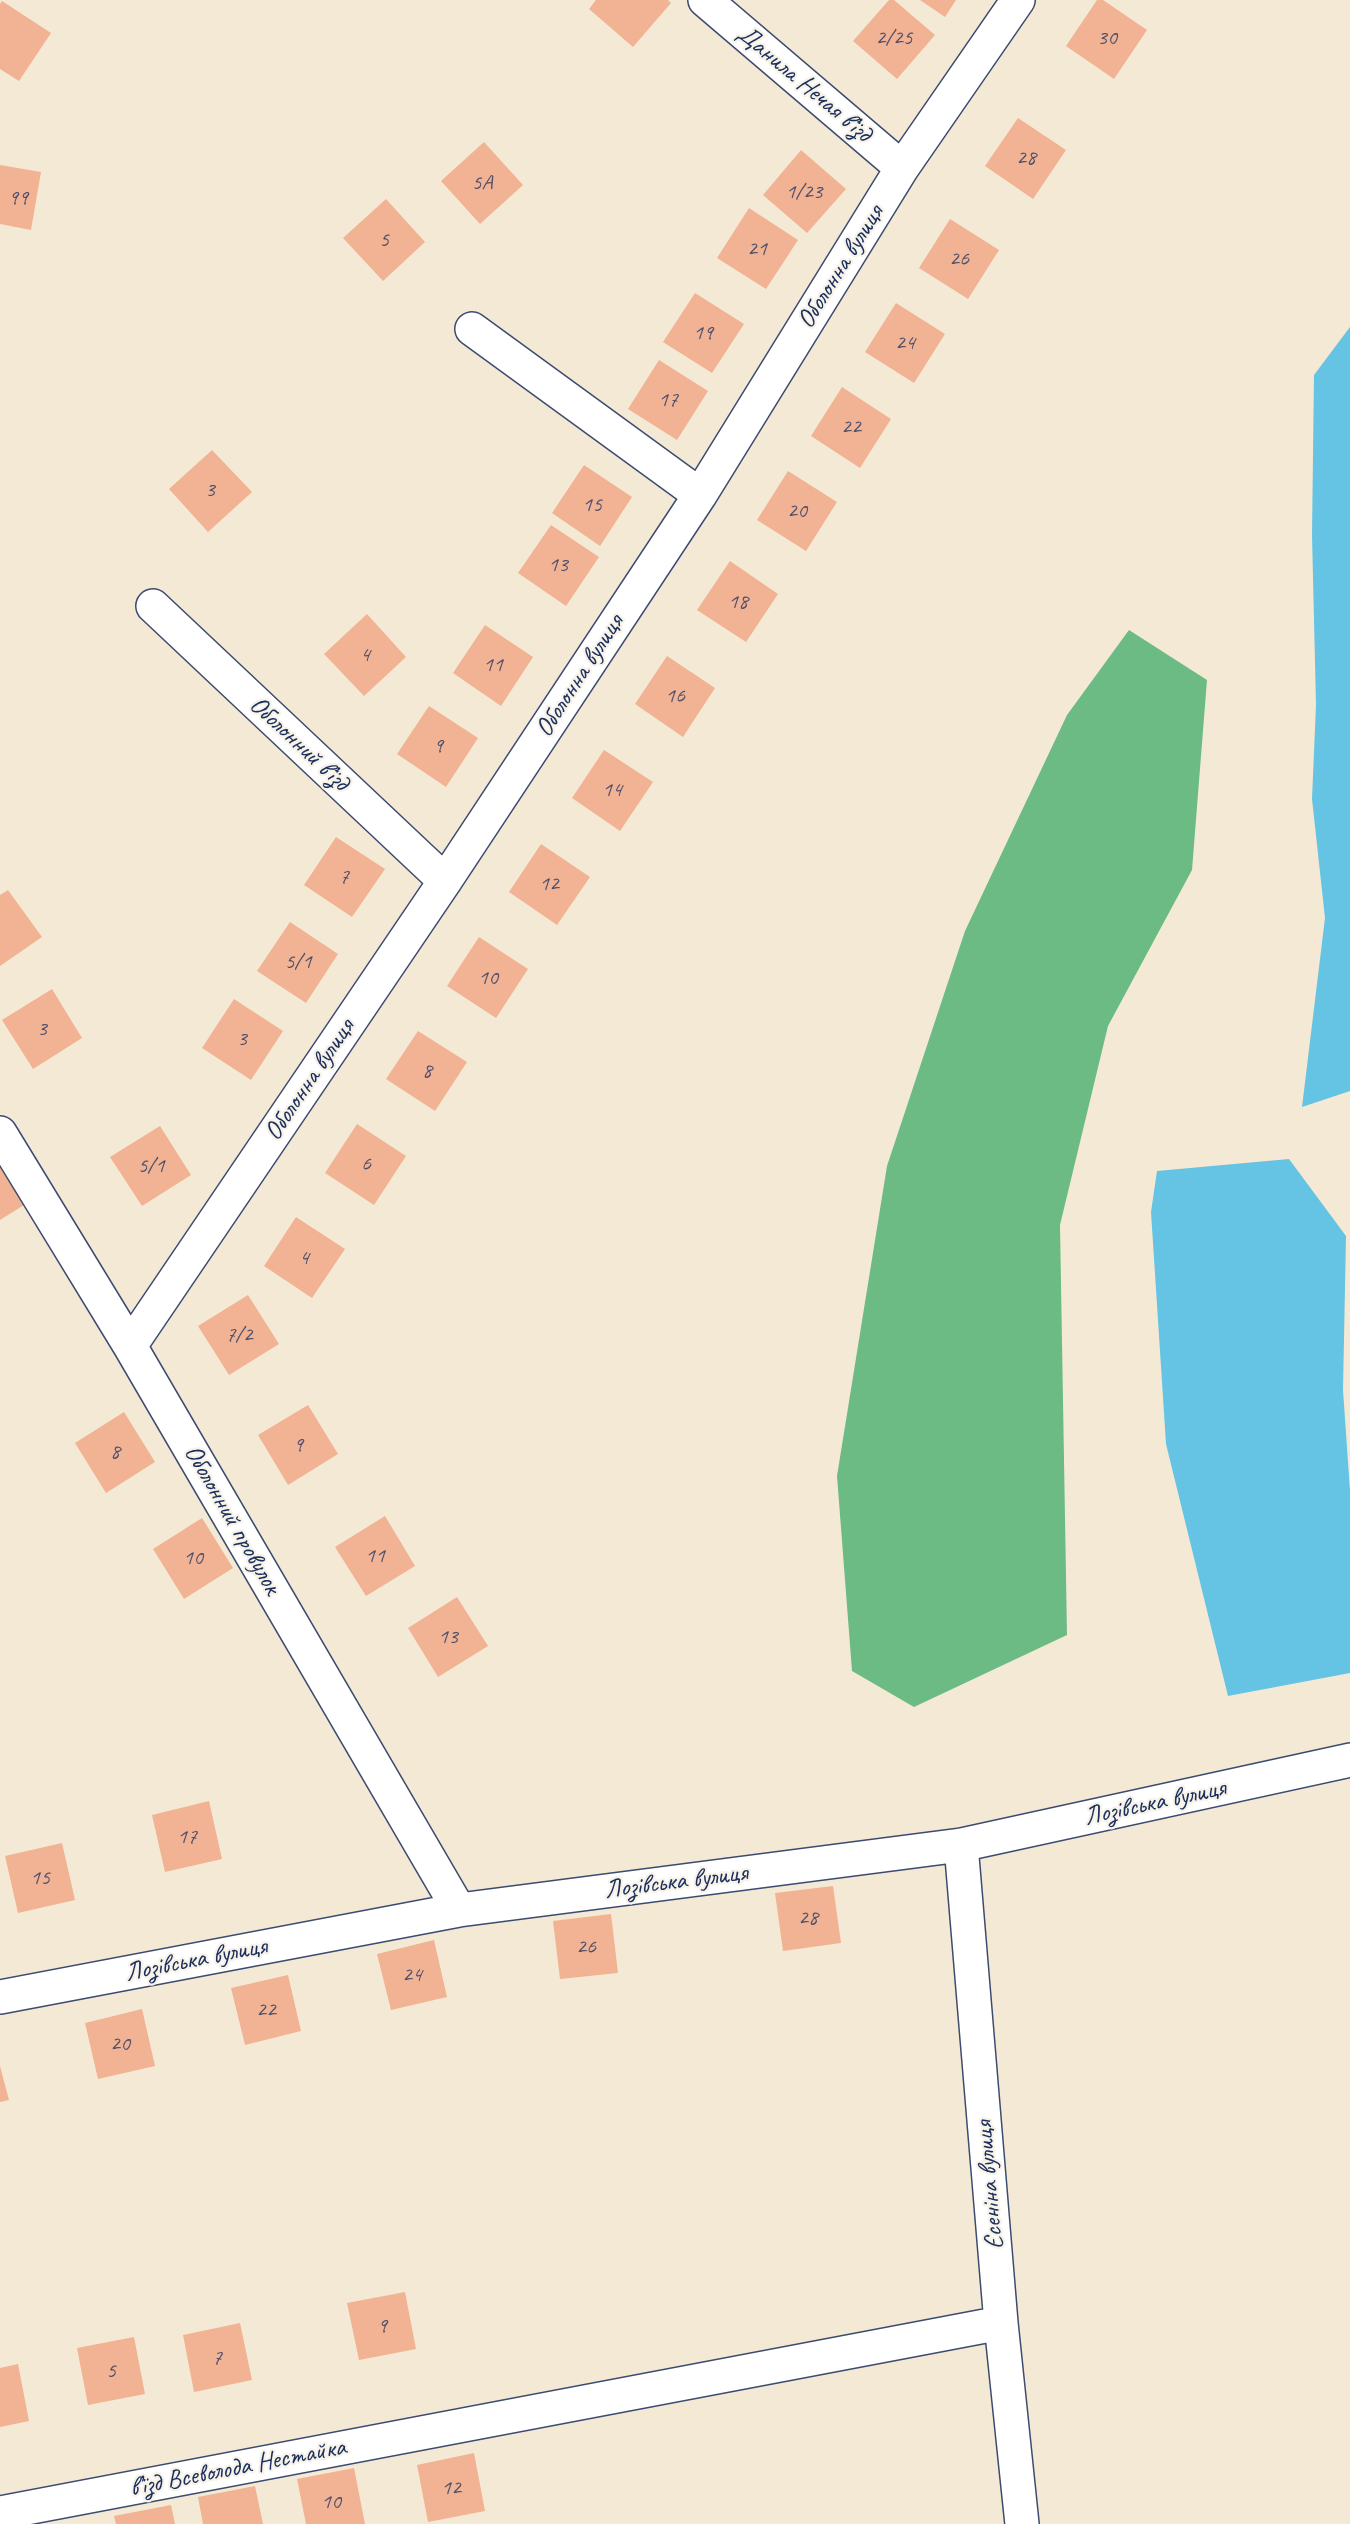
<!DOCTYPE html>
<meta charset="utf-8">
<style>
body{margin:0}
canvas{display:block;background:#f4e9d4}
</style>
<canvas width="1350" height="2524"></canvas>
<script>
const c = document.querySelector('canvas').getContext('2d');
c.lineJoin = 'round';
function paint(path, color) {
  c.fillStyle = color;
  c.fill(path, 'evenodd');
}
function strokePath(path, color, width, dash) {
  c.strokeStyle = color;
  c.lineWidth = width;
  c.lineCap = dash ? 'butt' : 'round';
  c.setLineDash(dash || []);
  c.stroke(path);
}
function label(font, color, halo, rows, align = 'center') {
  c.font = font + ' Caveat,sans-serif';
  c.lineWidth = 4.5;
  c.setLineDash([]);
  c.textBaseline = 'middle';
  c.strokeStyle = halo;
  c.fillStyle = color;
  for (const [text, x, y, turn = 0] of rows) {
    c.save();
    c.translate(x, y);
    c.rotate((+turn || 0) * Math.PI / 180);
    c.textAlign = isNaN(turn) ? turn : align;
    if (halo) c.strokeText(text, 0, 0);
    c.fillText(text, 0, 0);
    c.restore();
  }
}
paint(new Path2D(`
 M 1129,630 L 1207,680 L 1192,870 L 1108,1026 L 1060,1225 L 1067,1635 L 914,1707 L 852,1671 L 837,1476 L 887,1166 L 965,931 L 1067,715 Z`), '#6cbb85');
paint(new Path2D(`
 M 1350,327 L 1350,1091 L 1302,1107 L 1325,918 L 1312,799 L 1316,705 L 1312,535 L 1314,375 Z
 M 1289,1159 L 1346,1236 L 1343,1390 L 1350,1491 L 1350,1673 L 1228,1696 L 1166,1444 L 1151,1212 L 1157,1171 Z`), '#65c4e3');
paint(new Path2D(`
 M 596,0 L 668,0 L 671,3 L 633,47 L 589,9 Z
 M 889,0 L 894,0 L 935,35 L 897,79 L 853,41 Z
 M 920,0 L 956,0 L 945,17 Z
 M 1097,0 L 1103,0 L 1147,30 L 1114,79 L 1066,46 Z
 M 2,1 L 51,33 L 19,81 L 0,69 L 0,4 Z
 M 1018,118 L 1066,150 L 1033,199 L 985,166 Z
 M 484,142 L 523,185 L 480,224 L 441,181 Z
 M 801,150 L 846,189 L 807,233 L 763,195 Z
 M 0,165 L 41,172 L 31,230 L 0,224 Z
 M 386,199 L 425,242 L 383,281 L 343,238 Z
 M 749,208 L 798,240 L 766,289 L 717,258 Z
 M 950,219 L 999,250 L 968,299 L 919,268 Z
 M 695,293 L 744,324 L 712,373 L 663,342 Z
 M 896,303 L 945,334 L 914,383 L 865,352 Z
 M 659,360 L 708,391 L 677,440 L 628,409 Z
 M 842,387 L 891,419 L 860,468 L 811,436 Z
 M 212,450 L 252,492 L 208,532 L 169,489 Z
 M 584,465 L 632,497 L 600,546 L 552,513 Z
 M 788,471 L 837,502 L 806,551 L 757,520 Z
 M 551,525 L 599,557 L 566,606 L 518,573 Z
 M 730,561 L 778,594 L 746,642 L 697,610 Z
 M 367,614 L 406,657 L 364,696 L 324,654 Z
 M 485,625 L 533,657 L 501,706 L 453,673 Z
 M 667,656 L 715,688 L 683,737 L 635,704 Z
 M 429,706 L 478,738 L 446,787 L 397,754 Z
 M 604,750 L 653,782 L 620,831 L 572,798 Z
 M 336,837 L 385,869 L 352,917 L 304,885 Z
 M 541,844 L 590,877 L 557,925 L 509,892 Z
 M 8,890 L 42,937 L 0,966 L 0,895 Z
 M 290,922 L 338,954 L 306,1003 L 257,971 Z
 M 479,937 L 528,969 L 496,1018 L 447,986 Z
 M 52,989 L 82,1038 L 33,1069 L 2,1020 Z
 M 234,999 L 283,1031 L 251,1080 L 202,1048 Z
 M 418,1031 L 467,1062 L 435,1111 L 386,1079 Z
 M 357,1124 L 406,1156 L 374,1205 L 325,1173 Z
 M 160,1126 L 191,1175 L 142,1206 L 110,1157 Z
 M 0,1151 L 32,1200 L 0,1220 Z
 M 296,1217 L 345,1249 L 312,1298 L 264,1266 Z
 M 248,1295 L 279,1344 L 229,1375 L 198,1326 Z
 M 308,1405 L 338,1454 L 288,1485 L 258,1435 Z
 M 124,1412 L 155,1462 L 106,1493 L 75,1443 Z
 M 385,1516 L 415,1566 L 366,1596 L 335,1547 Z
 M 202,1518 L 233,1568 L 184,1599 L 153,1549 Z
 M 457,1597 L 488,1646 L 438,1677 L 408,1628 Z
 M 209,1801 L 222,1859 L 165,1872 L 152,1815 Z
 M 62,1843 L 75,1900 L 18,1913 L 5,1856 Z
 M 833,1886 L 841,1943 L 783,1951 L 775,1893 Z
 M 611,1914 L 618,1973 L 560,1979 L 553,1921 Z
 M 434,1940 L 447,1997 L 391,2010 L 377,1954 Z
 M 288,1975 L 301,2031 L 245,2045 L 231,1988 Z
 M 142,2009 L 155,2066 L 98,2079 L 85,2023 Z
 M 0,2066 L 9,2100 L 0,2102 Z
 M 405,2292 L 416,2349 L 359,2360 L 347,2303 Z
 M 240,2323 L 252,2380 L 194,2392 L 183,2335 Z
 M 134,2337 L 145,2394 L 88,2405 L 77,2348 Z
 M 18,2364 L 29,2421 L 0,2427 L 0,2368 Z
 M 474,2453 L 485,2511 L 428,2522 L 417,2465 Z
 M 354,2468 L 365,2524 L 306,2524 L 297,2479 Z
 M 255,2486 L 263,2524 L 203,2524 L 198,2497 Z
 M 171,2505 L 175,2524 L 116,2524 L 114,2516 Z`), '#f1b393');
const minor = new Path2D(`
 M 705,0 L 902,168
 M 472,329 L 700,495
 M 153,606 L 445,881
 M 0,1133 L 130,1346 L 459,1910
 M 130,1346 L 445,881 L 700,495 L 902,168 L 1018,0
 M 961,1845 L 1001,2323 L 1022,2524
 M 0,1997 L 459,1910 L 961,1845 L 1350,1760
 M 0,2513 L 1001,2323`);
strokePath(minor, '#3c4b70', 36);
strokePath(minor, '#fff', 33);
label('22px', '#50506b', null, [
 ["2/25",894,38],
 ["30",1107,38],
 ["28",1026,158],
 ["5А",482,183],
 ["1/23",804,192],
 ["99",18,198],
 ["5",384,240],
 ["21",757,249],
 ["26",959,259],
 ["19",703,333],
 ["24",905,343],
 ["17",668,400],
 ["22",851,427],
 ["3",210,490],
 ["15",592,505],
 ["20",797,511],
 ["13",558,565],
 ["18",738,602],
 ["4",365,655],
 ["11",493,665],
 ["16",675,696],
 ["9",438,746],
 ["14",612,790],
 ["7",344,877],
 ["12",549,884],
 ["5/1",298,962],
 ["10",488,978],
 ["3",42,1029],
 ["3",242,1039],
 ["8",427,1071],
 ["6",366,1164],
 ["5/1",151,1166],
 ["4",304,1258],
 ["7/2",239,1335],
 ["9",298,1445],
 ["8",115,1452],
 ["11",375,1556],
 ["10",193,1558],
 ["13",448,1637],
 ["17",187,1837],
 ["15",40,1878],
 ["28",808,1918],
 ["26",586,1947],
 ["24",412,1975],
 ["22",266,2010],
 ["20",120,2044],
 ["9",382,2326],
 ["7",217,2358],
 ["5",111,2371],
 ["12",451,2488],
 ["10",331,2502]
]);
label('26px', '#1b2f5e', '#f7f3e8', [
 ["Данила Нечая в’їзд",804,84,40],
 ["Оболонна вулиця",841,267,-58],
 ["Оболонна вулиця",580,676,-57],
 ["Оболонний в’їзд",299,744,43],
 ["Оболонна вулиця",310,1080,-56],
 ["Оболонний провулок",232,1520,60],
 ["Лозівська вулиця",1155,1803,-12],
 ["Лозівська вулиця",676,1882,-7],
 ["Лозівська вулиця",196,1960,-11],
 ["Єсеніна вулиця",990,2185,-95],
 ["в’їзд Всеволода Нестайка",238,2468,-11]
]);
</script>
